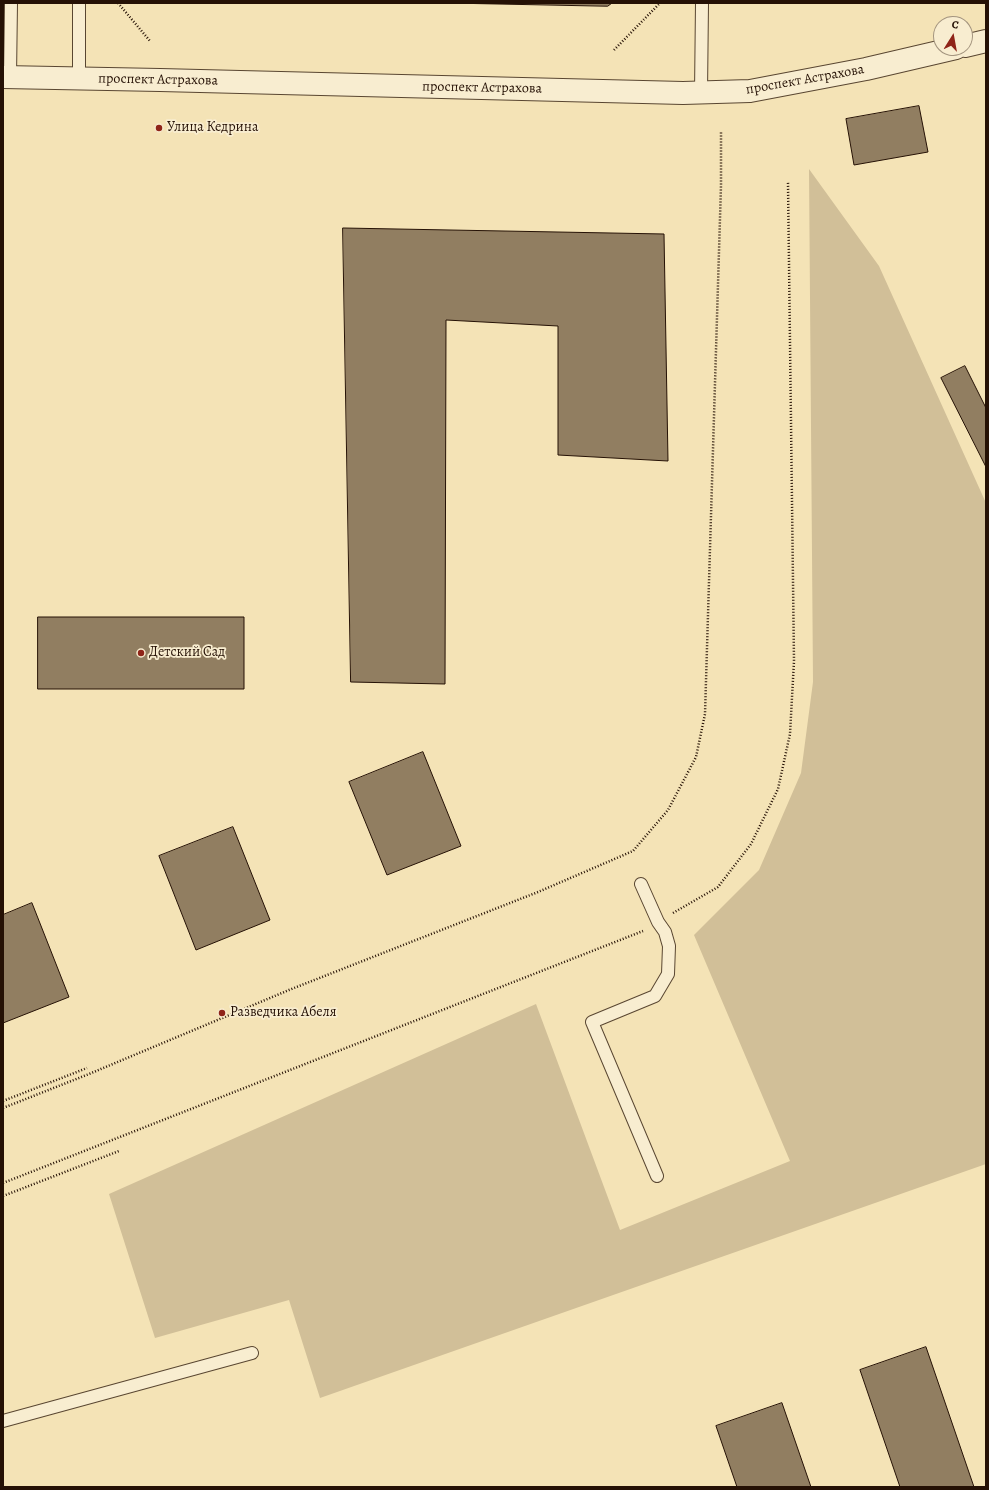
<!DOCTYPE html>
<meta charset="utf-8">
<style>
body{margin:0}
#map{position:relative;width:989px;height:1490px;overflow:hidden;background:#f4e3b6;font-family:Alegreya,serif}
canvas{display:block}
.frame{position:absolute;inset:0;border:4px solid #251105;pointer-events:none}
.north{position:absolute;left:933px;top:16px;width:40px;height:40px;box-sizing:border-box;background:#f8edd0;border:1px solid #a4957f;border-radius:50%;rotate:11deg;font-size:11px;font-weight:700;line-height:16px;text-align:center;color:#251105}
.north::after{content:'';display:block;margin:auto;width:14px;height:18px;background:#8f2418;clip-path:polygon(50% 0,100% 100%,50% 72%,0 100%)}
</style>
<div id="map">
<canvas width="989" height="1490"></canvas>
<div class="frame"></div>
<div class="north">С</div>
</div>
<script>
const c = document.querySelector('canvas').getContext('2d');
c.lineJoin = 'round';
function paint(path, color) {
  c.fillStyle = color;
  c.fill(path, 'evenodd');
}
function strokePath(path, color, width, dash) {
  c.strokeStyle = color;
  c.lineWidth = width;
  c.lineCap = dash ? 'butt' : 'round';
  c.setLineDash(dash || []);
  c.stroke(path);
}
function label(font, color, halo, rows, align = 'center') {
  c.font = font + ' Alegreya,serif';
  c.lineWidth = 3.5;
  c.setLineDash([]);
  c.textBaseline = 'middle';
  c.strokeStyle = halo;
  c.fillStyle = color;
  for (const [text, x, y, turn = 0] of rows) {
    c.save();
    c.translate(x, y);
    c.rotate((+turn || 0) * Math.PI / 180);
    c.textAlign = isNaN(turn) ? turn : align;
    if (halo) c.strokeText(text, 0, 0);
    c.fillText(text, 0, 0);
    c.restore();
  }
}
paint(new Path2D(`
 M 809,169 L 879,266 L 986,503 L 986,1164 L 320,1398 L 289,1300 L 155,1338 L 109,1194 L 536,1004 L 620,1230 L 790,1161 L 694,935 L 759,870 L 801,773 L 813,682 Z`), '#d1bf98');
const building = new Path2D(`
 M 449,3 L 612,3 L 608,6 Z
 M 919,106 L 928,152 L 854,165 L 846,119 Z
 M 343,228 L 664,234 L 668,461 L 558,455 L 558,326 L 446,320 L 445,684 L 351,682 Z
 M 965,366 L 986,408 L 986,467 L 941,378 Z
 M 38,617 L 244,617 L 244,689 L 38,689 Z
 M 423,752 L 461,846 L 387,875 L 349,782 Z
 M 233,827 L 270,920 L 196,950 L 159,856 Z
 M 32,903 L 69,997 L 3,1023 L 3,915 Z
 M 926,1347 L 974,1487 L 900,1487 L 860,1370 Z
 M 782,1403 L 811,1487 L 737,1487 L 716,1426 Z`);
paint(building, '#917e61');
strokePath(building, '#251105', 1);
const service = new Path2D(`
 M 79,3 L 79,79
 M 10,77 L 11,3
 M 701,93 L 702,3
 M 641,884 L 658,922 L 665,932 L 669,946 L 668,974 L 655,996 L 592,1022 L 657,1176
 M 3,1421 L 252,1353`);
const tertiary = new Path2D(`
 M 965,46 L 986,41
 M 3,77 L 160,80 L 683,93 L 750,91 L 866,69 L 956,48`);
strokePath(service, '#594631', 14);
strokePath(tertiary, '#594631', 24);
strokePath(new Path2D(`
 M 118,3 L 150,41
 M 614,50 L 660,3
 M 673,913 L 718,887 L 751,844 L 778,789 L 790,734 L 794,661 L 788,182
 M 3,1101 L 87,1068
 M 3,1108 L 89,1074 L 289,990 L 538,892 L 633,851 L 668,810 L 696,757 L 705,714 L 721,185 L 721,132
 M 3,1183 L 643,931
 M 3,1196 L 119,1151`), '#251105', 2.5, [1, 2]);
strokePath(service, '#f8edd0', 12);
strokePath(tertiary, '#f8edd0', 22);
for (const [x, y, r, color] of [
 [159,128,4,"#8f2418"],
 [141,653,4,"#8f2418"],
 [222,1013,4,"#8f2418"]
]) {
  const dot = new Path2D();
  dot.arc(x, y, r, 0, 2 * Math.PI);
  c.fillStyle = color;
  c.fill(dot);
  strokePath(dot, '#f8edd0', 1.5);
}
label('14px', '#251105', '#f8edd0', [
 ["проспект Астрахова",158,80,1],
 ["проспект Астрахова",805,80,-10],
 ["проспект Астрахова",482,88,1]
]);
label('14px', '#251105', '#f8edd0', [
 ["Улица Кедрина",167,128],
 ["Детский Сад",149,653],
 ["Разведчика Абеля",230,1013]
], 'left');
</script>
